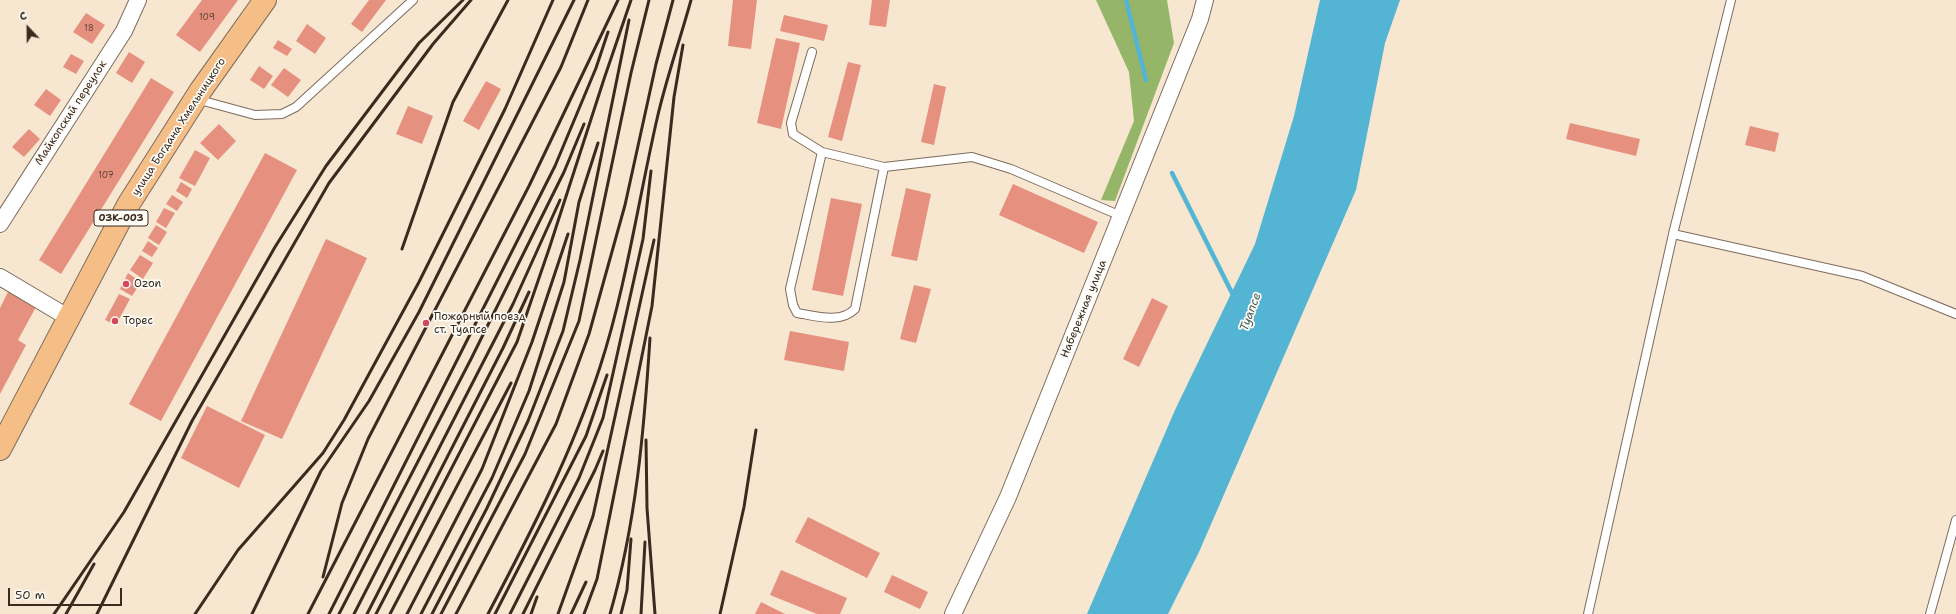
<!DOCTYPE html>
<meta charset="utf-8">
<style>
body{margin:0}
#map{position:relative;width:1956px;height:614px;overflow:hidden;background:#f7e6d0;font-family:"Shantell Sans",sans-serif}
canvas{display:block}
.north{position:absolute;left:8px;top:8px;width:40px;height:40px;-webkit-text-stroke:3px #fdfcf7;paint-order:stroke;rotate:338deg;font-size:11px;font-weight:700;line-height:16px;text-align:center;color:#3b2a1e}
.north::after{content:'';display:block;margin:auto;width:14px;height:18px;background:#3b2a1e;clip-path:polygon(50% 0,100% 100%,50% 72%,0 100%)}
.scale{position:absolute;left:8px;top:588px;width:114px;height:18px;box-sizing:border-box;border:2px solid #3b2a1e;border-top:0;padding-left:5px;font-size:12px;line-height:14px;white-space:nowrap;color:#3b2a1e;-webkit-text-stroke:3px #fdfcf7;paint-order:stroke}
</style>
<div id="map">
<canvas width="1956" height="614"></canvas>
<div class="north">С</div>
<div class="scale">50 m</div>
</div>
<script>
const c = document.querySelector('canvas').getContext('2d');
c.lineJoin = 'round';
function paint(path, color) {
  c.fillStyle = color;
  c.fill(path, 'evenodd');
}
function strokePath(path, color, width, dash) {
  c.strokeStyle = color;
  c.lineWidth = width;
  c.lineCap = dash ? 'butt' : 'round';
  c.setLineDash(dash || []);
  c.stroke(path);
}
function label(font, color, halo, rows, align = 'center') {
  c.font = font + ' "Shantell Sans",sans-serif';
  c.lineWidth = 3.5;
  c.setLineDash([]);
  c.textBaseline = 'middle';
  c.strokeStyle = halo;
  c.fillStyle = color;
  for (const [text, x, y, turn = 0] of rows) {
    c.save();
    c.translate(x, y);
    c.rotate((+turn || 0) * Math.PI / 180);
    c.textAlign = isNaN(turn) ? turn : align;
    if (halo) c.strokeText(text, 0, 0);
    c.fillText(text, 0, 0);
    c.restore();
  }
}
paint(new Path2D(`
 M 1096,0 L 1167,0 L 1174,43 L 1115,201 L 1101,200 L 1134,121 L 1129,72 Z`), '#95b568');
paint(new Path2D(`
 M 1320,0 L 1400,0 L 1385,43 L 1356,190 L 1199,552 L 1168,614 L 1087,614 L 1175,410 L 1255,244 L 1294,116 Z`), '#54b4d3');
strokePath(new Path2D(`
 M 1126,0 L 1146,80
 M 1172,173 L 1234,297`), '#54b4d3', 4.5);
paint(new Path2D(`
 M 202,0 L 238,0 L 200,52 L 176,35 Z
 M 369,0 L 386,0 L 362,32 L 351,24 Z
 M 733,0 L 757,0 L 751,49 L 728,46 Z
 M 872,0 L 890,0 L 886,27 L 869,25 Z
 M 86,13 L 105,25 L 92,44 L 73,32 Z
 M 784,15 L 828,25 L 824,41 L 780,31 Z
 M 307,24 L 326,38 L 315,54 L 296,41 Z
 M 776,38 L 800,43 L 781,129 L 757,123 Z
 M 278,40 L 292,49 L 287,56 L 273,48 Z
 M 129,52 L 145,62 L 132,83 L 116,73 Z
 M 71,54 L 84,61 L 76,74 L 63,67 Z
 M 848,62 L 861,65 L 842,141 L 828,137 Z
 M 259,66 L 273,76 L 264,89 L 250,80 Z
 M 284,68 L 301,80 L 288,97 L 271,85 Z
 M 151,78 L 174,92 L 61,274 L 39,260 Z
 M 486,81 L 501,89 L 479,130 L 463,121 Z
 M 934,84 L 946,87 L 934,145 L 921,142 Z
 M 46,89 L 61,100 L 50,116 L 34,105 Z
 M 408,106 L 433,116 L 422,144 L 396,134 Z
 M 1570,123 L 1640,139 L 1636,156 L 1566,139 Z
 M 219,124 L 236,141 L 218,160 L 200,143 Z
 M 1750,126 L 1779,133 L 1775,152 L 1745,145 Z
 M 29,129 L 40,139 L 24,157 L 12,147 Z
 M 195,150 L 210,158 L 195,186 L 179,178 Z
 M 265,153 L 297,170 L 161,421 L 129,404 Z
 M 181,182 L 192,189 L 187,198 L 176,191 Z
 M 1013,184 L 1098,222 L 1084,253 L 999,215 Z
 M 906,188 L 931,194 L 917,261 L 891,256 Z
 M 172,195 L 183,202 L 177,211 L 166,204 Z
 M 831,198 L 862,204 L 843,296 L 812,290 Z
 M 164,208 L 175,213 L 166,228 L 156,222 Z
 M 156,225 L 167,232 L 159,245 L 148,238 Z
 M 326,239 L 367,258 L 282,439 L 241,421 Z
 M 148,241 L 158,248 L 152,257 L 142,251 Z
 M 140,255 L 153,263 L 143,279 L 130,270 Z
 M 128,273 L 141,282 L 132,296 L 120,289 Z
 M 914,285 L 931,289 L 916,343 L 900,339 Z
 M 9,290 L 37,305 L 18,340 L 26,345 L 0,394 L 0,308 Z
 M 119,294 L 130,299 L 116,325 L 105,320 Z
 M 1152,298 L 1168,306 L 1139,367 L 1123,359 Z
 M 790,331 L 849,342 L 844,371 L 784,360 Z
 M 207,406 L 265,435 L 239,488 L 181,458 Z
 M 808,517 L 880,553 L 867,578 L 795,542 Z
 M 781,570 L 847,598 L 840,614 L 817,614 L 770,595 Z
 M 892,575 L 928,592 L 920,609 L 884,592 Z
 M 761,602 L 785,614 L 755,614 Z`), '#e6917f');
const service = new Path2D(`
 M 812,52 L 791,123 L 793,134 L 822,152 L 884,167 L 972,157 L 1011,169 L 1121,216
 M 196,99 L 255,115 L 282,114 L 296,107 L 413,0
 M 822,152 L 790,289 L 793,305 L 797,313 C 816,316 840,324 855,309 L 884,167
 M 1673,234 L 1862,276 L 1956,314
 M 1588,614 L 1673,234 L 1731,0
 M 1930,614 L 1956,520`);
const minor = new Path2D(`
 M 0,224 L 124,31 L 138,0
 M 0,277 L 69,318
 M 953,614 L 1008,497 L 1200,19 L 1205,0`);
const primary = new Path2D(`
 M 0,449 L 128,205 L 201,90 L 265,0`);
strokePath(service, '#7d6c5c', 10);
strokePath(minor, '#7d6c5c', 18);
strokePath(primary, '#7d6c5c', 24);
strokePath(service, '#fff', 8);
strokePath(minor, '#fff', 16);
strokePath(primary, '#f5be86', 22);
strokePath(new Path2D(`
 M 402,249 L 453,102 L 508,0
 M 646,440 L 647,508 L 655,614
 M 323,577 L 342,503 L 368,439 L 561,67 L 588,0
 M 54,614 L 124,512 L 275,247 L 326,166 L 419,43 L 463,0
 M 66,614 L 94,564
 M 97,614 L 192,421 L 329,183 L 433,44 L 471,0
 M 195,614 L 238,550 L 323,453 L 344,420 L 419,282 L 505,109 L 553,0
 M 252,614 L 321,471 L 369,401 L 419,312 L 574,0
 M 308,614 L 529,186 L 618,0
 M 329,614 L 555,166 L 596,68 L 608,32
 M 339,614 L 471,359 L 564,172 L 584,124
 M 354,614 L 513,304 L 560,200
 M 367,614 L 503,348 L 529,292
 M 376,614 L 517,342 L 549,249 L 604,79 L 631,0
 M 390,614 L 511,383
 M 407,614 L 482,469 L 532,342 L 568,234
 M 421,614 L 492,478 L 529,391 L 564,282 L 579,202 L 598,143
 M 432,614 L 487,508 L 528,421 L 563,331 L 580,260 L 629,20
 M 441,614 L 525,454 L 579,321 L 631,73 L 649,0
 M 456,614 L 556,424 L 589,334 L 625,205 L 656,64 L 673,0
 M 488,614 C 530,534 572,453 600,367 C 626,287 638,202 657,119 C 666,79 680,40 691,0
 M 495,614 L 586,436 L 607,375
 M 510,614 L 579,478 L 603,418 L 643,239 L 651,171
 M 523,614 L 595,470 L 603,451
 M 531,614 L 537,597
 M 558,614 L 593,516 L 654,240
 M 571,614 L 586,582
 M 584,614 L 597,579 L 652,306 L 674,97 L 683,45
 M 610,614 C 636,524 644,431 650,338
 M 621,614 L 627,590 L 631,539
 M 641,614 L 645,542
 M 720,614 L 744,507 L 756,430`), '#3b2a1e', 3);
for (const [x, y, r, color] of [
 [126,284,4,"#d1495b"],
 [115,321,4,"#d1495b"],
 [426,323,4,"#d1495b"]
]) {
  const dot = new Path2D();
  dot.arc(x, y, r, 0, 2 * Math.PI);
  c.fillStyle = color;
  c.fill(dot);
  strokePath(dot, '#fdfcf7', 1.5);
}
label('9px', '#664436', null, [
 ["109",207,18],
 ["18",89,29],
 ["107",106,176]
]);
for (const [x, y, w] of [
 [121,218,54]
]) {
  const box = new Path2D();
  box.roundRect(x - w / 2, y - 8, w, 16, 3);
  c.fillStyle = '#fdfcf7';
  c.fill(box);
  strokePath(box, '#3b2a1e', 1);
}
label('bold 10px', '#3b2a1e', null, [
 ["03К-003",121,218]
]);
label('11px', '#3b2a1e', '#fdfcf7', [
 ["Майкопский переулок",71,113,-57],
 ["улица Богдана Хмельницкого",179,127,-57],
 ["Набережная улица",1084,309,-68]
]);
label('11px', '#3b2a1e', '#fdfcf7', [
 ["Ozon",134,284],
 ["Пожарный поезд",434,317],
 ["ст. Туапсе",434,330],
 ["Торес",123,321]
], 'left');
label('italic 12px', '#445a5d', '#fdfcf7', [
 ["Туапсе",1251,312,-70]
]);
</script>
